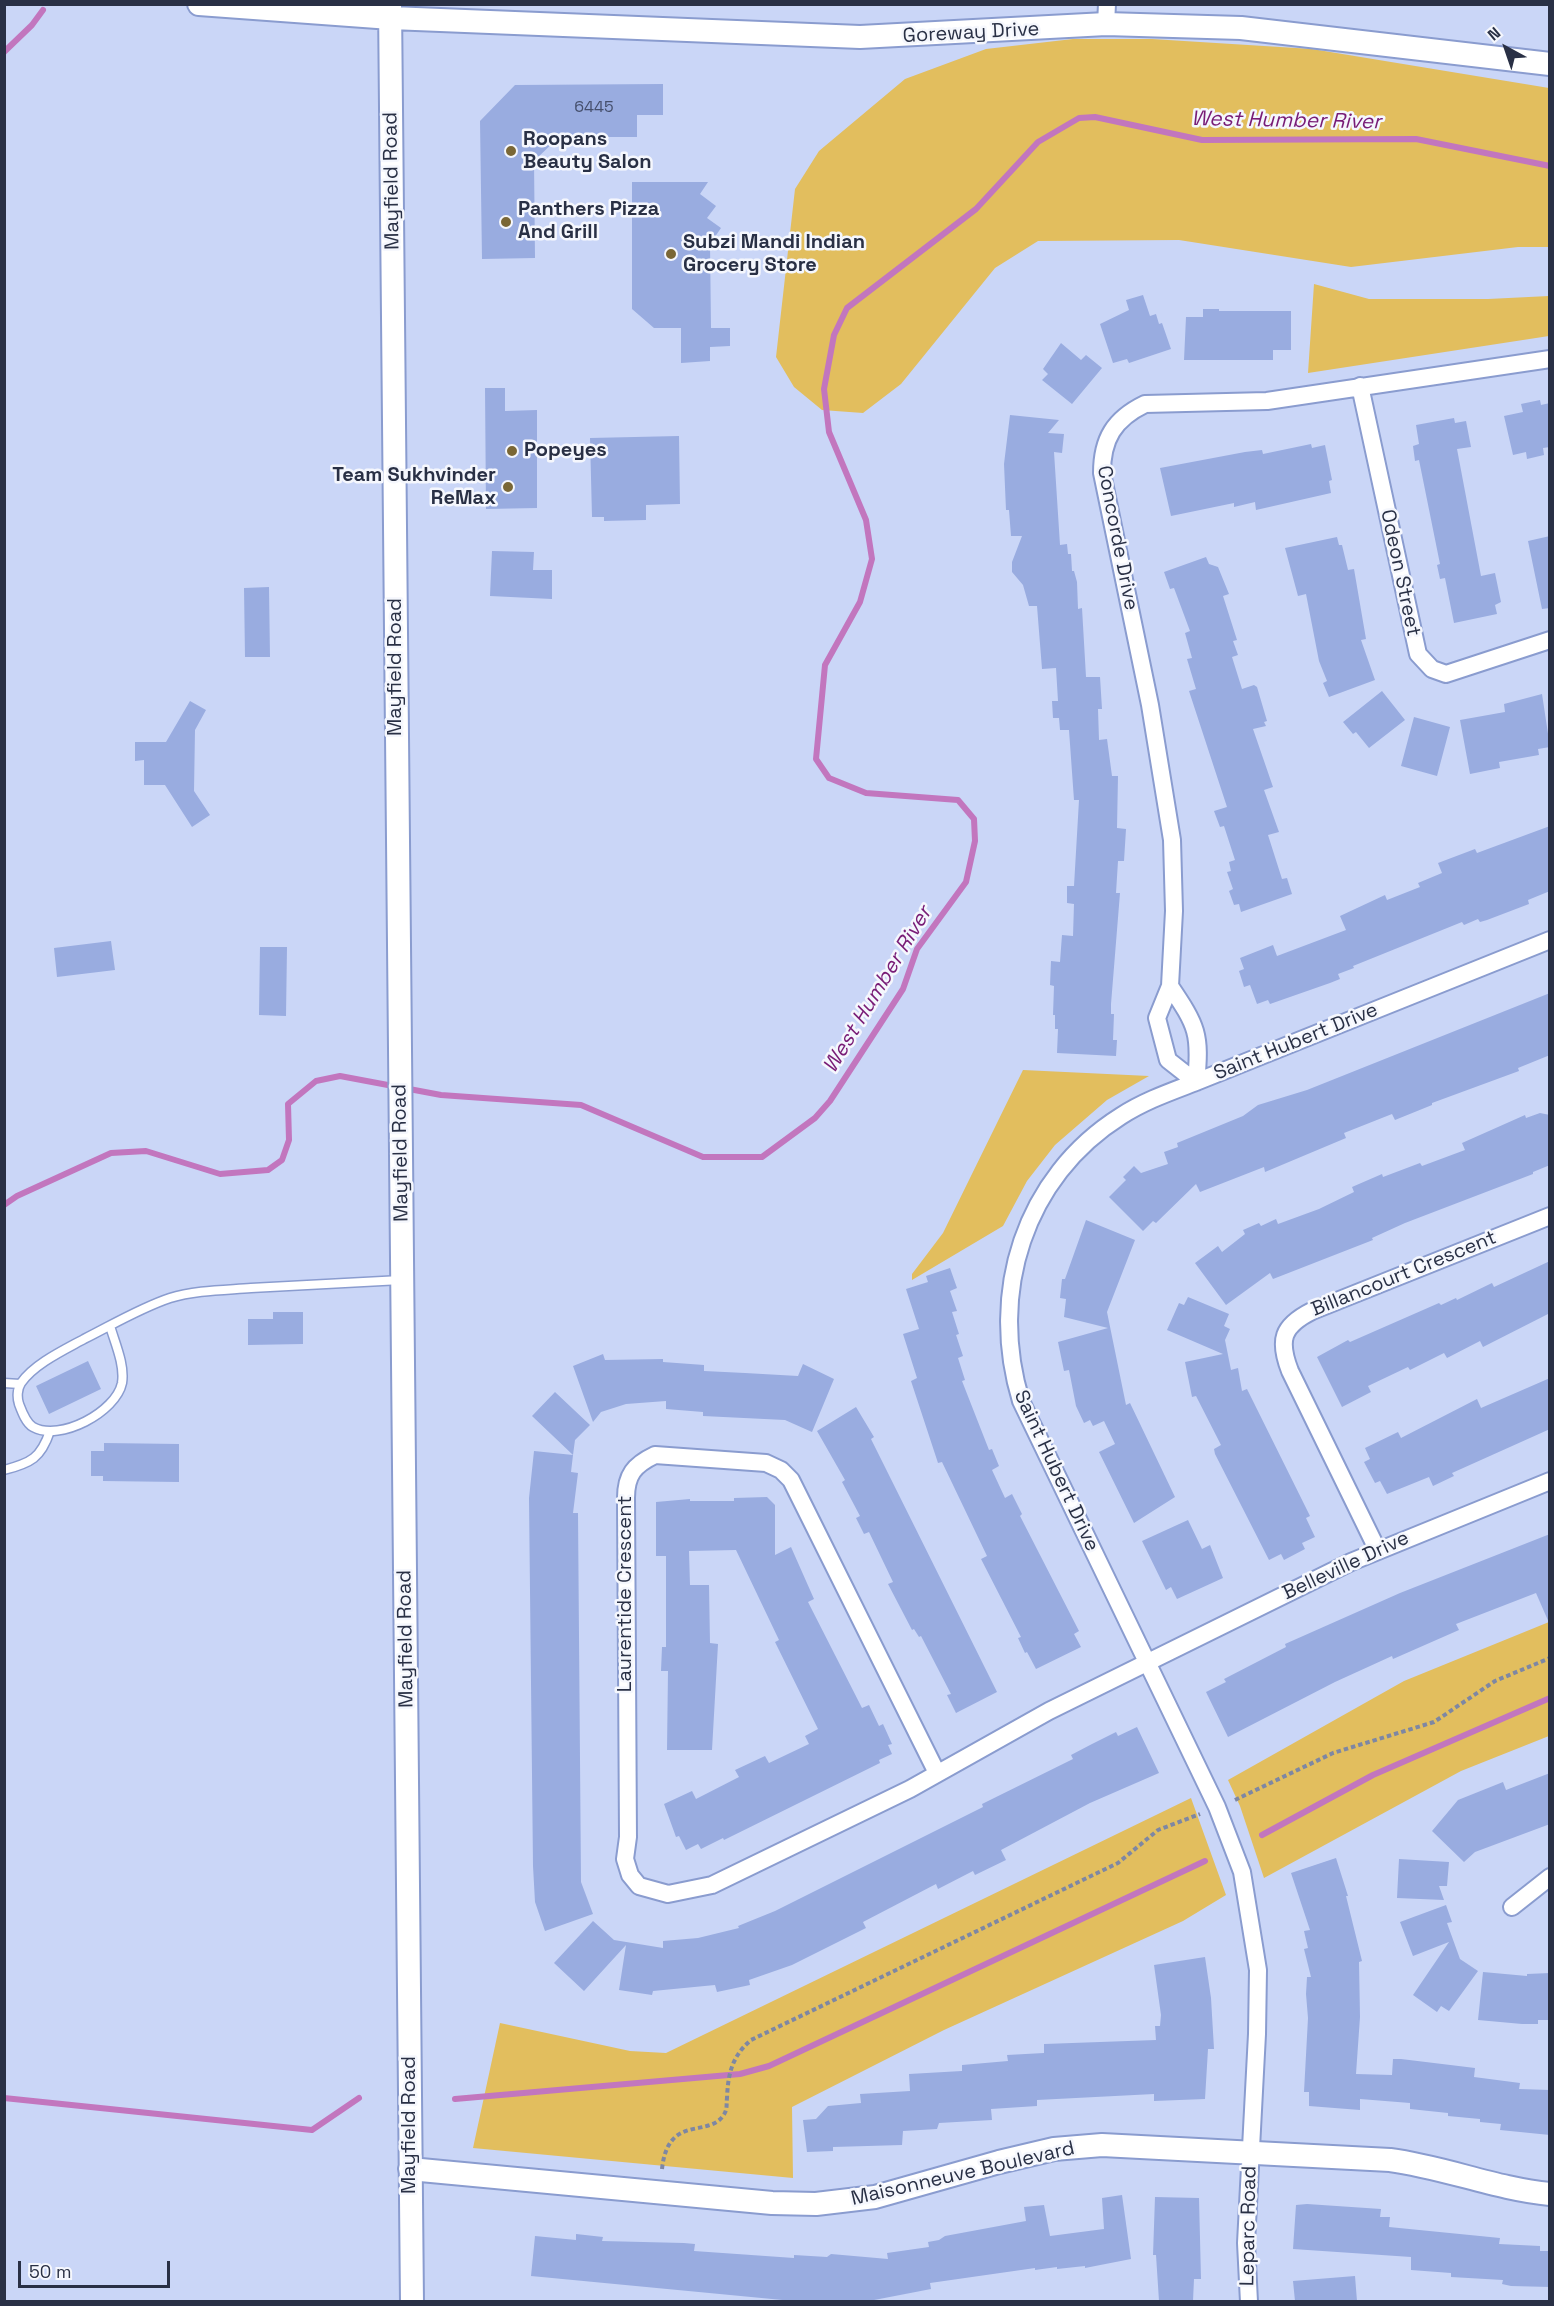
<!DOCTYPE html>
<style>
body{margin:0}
#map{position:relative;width:1554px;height:2306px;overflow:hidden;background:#cad6f7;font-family:"Space Grotesk",sans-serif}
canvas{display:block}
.frame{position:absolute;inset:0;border:6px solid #293045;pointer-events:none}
.north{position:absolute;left:1476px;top:18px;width:60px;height:60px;-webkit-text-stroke:4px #f5f7fd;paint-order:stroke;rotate:320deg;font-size:16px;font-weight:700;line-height:24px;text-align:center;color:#293045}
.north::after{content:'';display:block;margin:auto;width:21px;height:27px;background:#293045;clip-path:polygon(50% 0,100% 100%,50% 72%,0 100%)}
.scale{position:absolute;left:18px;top:2261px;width:152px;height:27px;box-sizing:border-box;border:3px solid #293045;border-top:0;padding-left:8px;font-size:18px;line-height:21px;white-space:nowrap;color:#293045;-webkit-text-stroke:4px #f5f7fd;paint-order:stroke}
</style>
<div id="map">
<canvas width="1554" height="2306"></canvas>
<div class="frame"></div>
<div class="north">N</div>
<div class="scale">50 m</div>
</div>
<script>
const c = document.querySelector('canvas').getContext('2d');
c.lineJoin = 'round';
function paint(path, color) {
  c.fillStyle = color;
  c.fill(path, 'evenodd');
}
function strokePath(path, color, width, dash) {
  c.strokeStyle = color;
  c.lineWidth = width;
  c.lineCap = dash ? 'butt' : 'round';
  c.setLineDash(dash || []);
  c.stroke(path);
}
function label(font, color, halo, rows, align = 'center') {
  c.font = font + ' "Space Grotesk",sans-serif';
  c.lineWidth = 5;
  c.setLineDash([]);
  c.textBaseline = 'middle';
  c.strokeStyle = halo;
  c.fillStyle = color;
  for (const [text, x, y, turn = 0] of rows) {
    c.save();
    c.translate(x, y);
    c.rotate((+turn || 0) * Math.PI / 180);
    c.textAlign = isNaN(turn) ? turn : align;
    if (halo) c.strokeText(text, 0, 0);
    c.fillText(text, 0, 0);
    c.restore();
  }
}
paint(new Path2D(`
 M 1073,39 L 1152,39 L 1312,49 L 1549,88 L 1549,247 L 1518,247 L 1351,267 L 1179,240 L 1038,241 L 995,268 L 901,384 L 863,413 L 822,410 L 794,387 L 776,357 L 795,189 L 819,151 L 905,79 L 986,49 Z
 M 1314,284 L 1369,299 L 1488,299 L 1549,296 L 1549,336 L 1308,373 Z
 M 1023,1070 L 1149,1076 L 1107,1100 L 1055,1145 L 1027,1181 L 1003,1226 L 912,1280 L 912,1274 L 943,1233 Z
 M 1549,1622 L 1549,1736 L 1461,1771 L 1264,1878 L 1240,1806 L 1228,1780 L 1404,1681 Z
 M 1191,1798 L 1226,1895 L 1183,1921 L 944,2030 L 792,2107 L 793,2178 L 473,2148 L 500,2023 L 630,2051 L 666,2053 Z`), '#e2be5e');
strokePath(new Path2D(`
 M 4,52 L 32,25 L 43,10
 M 4,1205 L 17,1196 L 111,1153 L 146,1151 L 220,1174 L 268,1170 L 282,1160 L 289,1140 L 288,1104 L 316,1081 L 340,1076 L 441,1095 L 581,1105 L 703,1157 L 762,1157 L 815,1118 L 830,1101 L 903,989 L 917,949 L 966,882 L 975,841 L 974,819 L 958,800 L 866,793 L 829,778 L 816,759 L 825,665 L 860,602 L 872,559 L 866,520 L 829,432 L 824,389 L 834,335 L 847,308 L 976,209 L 1038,142 L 1079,118 L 1095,117 L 1202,140 L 1416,139 L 1550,166
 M 1262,1835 L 1373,1775 L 1550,1698
 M 4,2098 L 312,2130 L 359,2098
 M 455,2099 L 740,2074 L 769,2066 L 1205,1861`), '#c276be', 6);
paint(new Path2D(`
 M 663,84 L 663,115 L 637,115 L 637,137 L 559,137 L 534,161 L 535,258 L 482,259 L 480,121 L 515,85 Z
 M 632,182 L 708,182 L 700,194 L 716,206 L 707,218 L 721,228 L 710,244 L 711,328 L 730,328 L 730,346 L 710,347 L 710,361 L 681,363 L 681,328 L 654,328 L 632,309 Z
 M 1143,295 L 1150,316 L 1156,314 L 1159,324 L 1162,323 L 1171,349 L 1129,363 L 1127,359 L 1113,363 L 1100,324 L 1129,310 L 1126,300 Z
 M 1203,309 L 1219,309 L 1219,311 L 1291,311 L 1291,350 L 1273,350 L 1273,360 L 1184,360 L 1186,317 L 1203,317 Z
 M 1061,343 L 1081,360 L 1086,355 L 1102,368 L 1072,404 L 1042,380 L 1048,374 L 1043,369 Z
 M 485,388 L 505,388 L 505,411 L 537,410 L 537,508 L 486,509 Z
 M 1540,400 L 1541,405 L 1550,403 L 1550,447 L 1543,448 L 1544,455 L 1527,459 L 1526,452 L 1513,455 L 1504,416 L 1523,412 L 1521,404 Z
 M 1010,415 L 1059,420 L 1048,433 L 1064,434 L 1062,453 L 1054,452 L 1060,545 L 1067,544 L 1068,554 L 1071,554 L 1072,571 L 1074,571 L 1077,582 L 1078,609 L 1082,608 L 1086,677 L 1100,677 L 1102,709 L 1098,709 L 1099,740 L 1107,739 L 1112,776 L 1118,776 L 1117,828 L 1126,829 L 1124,861 L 1118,861 L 1116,893 L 1120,893 L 1111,1004 L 1111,1014 L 1114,1014 L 1113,1040 L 1117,1040 L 1116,1056 L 1057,1053 L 1058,1029 L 1055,1029 L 1055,1015 L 1053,1015 L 1054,986 L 1050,985 L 1051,961 L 1060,962 L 1062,935 L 1073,936 L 1074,904 L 1067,903 L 1067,886 L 1074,886 L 1079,800 L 1074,800 L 1069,730 L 1060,730 L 1059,718 L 1053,718 L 1052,701 L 1058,701 L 1056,668 L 1042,669 L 1037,606 L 1029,606 L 1023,585 L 1012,572 L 1012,562 L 1022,536 L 1011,536 L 1009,510 L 1006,510 L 1004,464 Z
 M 1454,418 L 1455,423 L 1466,421 L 1471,447 L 1457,449 L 1481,576 L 1495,573 L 1501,602 L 1495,605 L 1497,614 L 1454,623 L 1445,578 L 1440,579 L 1437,565 L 1440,564 L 1419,460 L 1415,461 L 1413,446 L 1419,444 L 1416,425 Z
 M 679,436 L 680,504 L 646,505 L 646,520 L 604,521 L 604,517 L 592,517 L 590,438 Z
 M 1311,444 L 1312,448 L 1325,445 L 1332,480 L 1329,481 L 1331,493 L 1256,510 L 1255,502 L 1234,507 L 1234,503 L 1171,516 L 1160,468 L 1245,452 L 1262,450 L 1263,454 Z
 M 1550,536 L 1550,608 L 1542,609 L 1528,541 Z
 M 1337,537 L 1339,545 L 1342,545 L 1348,570 L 1354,569 L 1366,639 L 1361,640 L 1375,680 L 1329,697 L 1323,683 L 1327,681 L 1319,661 L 1306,594 L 1298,596 L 1285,548 Z
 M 492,551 L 534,552 L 533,570 L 552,570 L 552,599 L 490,596 Z
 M 1206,557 L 1209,564 L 1218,567 L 1229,594 L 1223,596 L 1237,640 L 1233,641 L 1238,655 L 1232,657 L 1242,689 L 1254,685 L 1257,687 L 1267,721 L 1264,722 L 1266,726 L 1253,729 L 1273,787 L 1264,790 L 1279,832 L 1268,835 L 1282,879 L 1287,878 L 1292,894 L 1241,912 L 1239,904 L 1234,905 L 1229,891 L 1233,889 L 1227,872 L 1231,871 L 1229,862 L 1235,860 L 1224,826 L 1220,827 L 1214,811 L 1227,807 L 1189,691 L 1196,689 L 1187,659 L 1192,658 L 1185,633 L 1190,631 L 1174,588 L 1170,589 L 1164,572 Z
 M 269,587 L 270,657 L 245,657 L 244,588 Z
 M 1382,691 L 1405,720 L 1369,748 L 1356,732 L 1353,734 L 1343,722 Z
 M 1542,694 L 1550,747 L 1538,749 L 1539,755 L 1499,762 L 1500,768 L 1470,774 L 1460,720 L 1505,712 L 1504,704 Z
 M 190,701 L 206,710 L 195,730 L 194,791 L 210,815 L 192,827 L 165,785 L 144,785 L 144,760 L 135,761 L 135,742 L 166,742 Z
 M 1414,717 L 1450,727 L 1437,776 L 1401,766 Z
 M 1550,826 L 1550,891 L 1528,900 L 1529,904 L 1487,920 L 1480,922 L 1478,919 L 1464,925 L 1462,922 L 1353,966 L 1354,968 L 1338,974 L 1340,979 L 1330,983 L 1270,1004 L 1268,1000 L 1257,1004 L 1250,985 L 1244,987 L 1239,971 L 1244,969 L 1240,958 L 1273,945 L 1277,956 L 1346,930 L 1340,916 L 1385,895 L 1387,900 L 1420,887 L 1418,883 L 1442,873 L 1438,863 L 1475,849 L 1477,853 Z
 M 111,941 L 115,970 L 57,977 L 54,948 Z
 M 260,947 L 287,947 L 286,1016 L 259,1015 Z
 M 1550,993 L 1550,1055 L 1518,1068 L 1519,1071 L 1432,1103 L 1432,1105 L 1395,1120 L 1392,1114 L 1344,1133 L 1346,1138 L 1265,1172 L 1264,1167 L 1200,1192 L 1196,1184 L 1156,1223 L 1153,1221 L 1143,1231 L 1109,1197 L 1126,1180 L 1123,1177 L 1134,1166 L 1141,1173 L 1168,1164 L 1164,1152 L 1178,1147 L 1177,1143 L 1243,1116 L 1258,1105 L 1307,1090 Z
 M 1540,1113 L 1550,1115 L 1550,1165 L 1533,1172 L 1533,1174 L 1405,1223 L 1372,1238 L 1373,1240 L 1273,1279 L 1270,1273 L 1226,1305 L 1195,1263 L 1218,1246 L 1222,1252 L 1245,1234 L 1243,1230 L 1259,1223 L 1261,1226 L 1276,1219 L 1278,1224 L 1319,1209 L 1354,1192 L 1352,1187 L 1382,1174 L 1383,1177 L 1420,1163 L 1422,1166 L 1465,1150 L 1462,1143 L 1525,1115 L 1526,1118 Z
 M 1086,1220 L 1135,1240 L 1107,1312 L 1126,1405 L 1130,1403 L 1175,1497 L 1134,1523 L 1099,1452 L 1115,1444 L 1104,1421 L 1093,1426 L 1090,1420 L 1084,1423 L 1076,1406 L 1069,1370 L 1064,1371 L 1058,1342 L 1108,1328 L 1064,1317 L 1066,1299 L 1060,1298 L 1062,1279 L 1065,1279 Z
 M 1550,1261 L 1550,1313 L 1483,1347 L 1480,1341 L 1447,1358 L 1444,1353 L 1410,1370 L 1408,1367 L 1368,1386 L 1371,1392 L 1342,1407 L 1317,1357 L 1348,1340 L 1350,1342 L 1439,1303 L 1441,1305 L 1456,1298 L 1457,1300 L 1492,1283 L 1494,1287 Z
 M 950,1268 L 957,1288 L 950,1291 L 957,1311 L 952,1312 L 959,1334 L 956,1335 L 963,1356 L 958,1358 L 965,1380 L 962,1381 L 989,1450 L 992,1449 L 999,1466 L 992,1470 L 1005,1498 L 1012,1494 L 1022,1514 L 1020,1516 L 1079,1631 L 1074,1634 L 1081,1647 L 1036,1669 L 1027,1652 L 1025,1653 L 1018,1638 L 1021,1637 L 981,1559 L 987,1556 L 942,1462 L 938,1463 L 911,1381 L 917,1378 L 903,1334 L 919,1329 L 906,1289 L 928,1282 L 926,1276 Z
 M 1188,1297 L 1229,1314 L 1224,1326 L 1230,1329 L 1225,1340 L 1231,1370 L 1238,1368 L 1242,1391 L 1247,1389 L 1310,1516 L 1306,1518 L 1315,1537 L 1302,1543 L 1305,1549 L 1284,1560 L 1281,1554 L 1269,1560 L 1215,1454 L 1214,1449 L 1221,1445 L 1196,1396 L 1192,1397 L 1185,1362 L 1223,1354 L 1167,1330 L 1179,1303 L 1184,1305 Z
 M 273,1312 L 303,1312 L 303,1344 L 248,1345 L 248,1319 L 273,1319 Z
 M 603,1354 L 605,1360 L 663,1359 L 663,1362 L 704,1365 L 704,1371 L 745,1373 L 798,1376 L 803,1364 L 834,1379 L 812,1432 L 785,1420 L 703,1416 L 703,1412 L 666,1409 L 666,1401 L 626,1404 L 601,1412 L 593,1422 L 573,1366 Z
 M 88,1361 L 101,1389 L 49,1414 L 36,1386 Z
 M 1550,1378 L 1550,1429 L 1452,1473 L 1454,1476 L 1433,1486 L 1429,1477 L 1387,1494 L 1380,1481 L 1375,1483 L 1364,1462 L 1370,1459 L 1365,1448 L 1398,1432 L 1401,1438 L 1477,1399 L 1481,1408 Z
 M 555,1392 L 590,1425 L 575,1440 L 573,1455 L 532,1416 Z
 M 856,1407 L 874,1437 L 871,1439 L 997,1692 L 956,1713 L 947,1695 L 951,1694 L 921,1636 L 919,1637 L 914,1629 L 912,1630 L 888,1584 L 893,1582 L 869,1532 L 864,1534 L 856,1518 L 860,1516 L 842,1482 L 845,1480 L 817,1431 Z
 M 104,1443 L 179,1444 L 179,1482 L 103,1481 L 103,1476 L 91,1476 L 91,1451 L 104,1451 Z
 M 534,1451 L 573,1455 L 571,1472 L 578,1473 L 573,1513 L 578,1513 L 581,1882 L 593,1914 L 545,1931 L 535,1902 L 533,1866 L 529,1498 Z
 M 767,1497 L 775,1505 L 775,1555 L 791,1547 L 814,1599 L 808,1602 L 862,1708 L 869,1705 L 879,1726 L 883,1724 L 892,1744 L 888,1745 L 892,1754 L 879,1760 L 880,1763 L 724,1840 L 723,1838 L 701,1849 L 698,1844 L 686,1850 L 679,1836 L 676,1837 L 664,1804 L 692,1791 L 696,1799 L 739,1777 L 735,1770 L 765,1756 L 769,1763 L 809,1744 L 805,1736 L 818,1729 L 775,1642 L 779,1640 L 736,1550 L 689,1551 L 690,1585 L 709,1585 L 710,1643 L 718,1644 L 712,1750 L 667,1750 L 668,1671 L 661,1671 L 662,1647 L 666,1647 L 666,1556 L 656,1556 L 656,1502 L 690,1499 L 690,1501 L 734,1501 L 734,1498 Z
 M 1188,1520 L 1202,1549 L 1210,1545 L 1223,1578 L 1177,1599 L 1171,1587 L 1166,1590 L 1142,1541 Z
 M 1550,1534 L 1550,1625 L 1536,1593 L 1456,1624 L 1459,1630 L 1393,1659 L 1392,1656 L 1335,1682 L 1228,1737 L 1206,1692 L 1226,1682 L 1224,1679 L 1286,1647 L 1285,1644 L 1400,1593 Z
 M 1137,1727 L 1159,1773 L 1090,1803 L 1001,1850 L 1006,1860 L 975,1875 L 973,1871 L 938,1889 L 936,1884 L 863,1922 L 866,1928 L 792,1965 L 749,1980 L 750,1985 L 717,1992 L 715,1985 L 653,1991 L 652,1995 L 619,1990 L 626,1945 L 584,1991 L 554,1963 L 593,1921 L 614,1940 L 663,1948 L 663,1941 L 698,1938 L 739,1928 L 738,1926 L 775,1911 L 983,1807 L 982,1804 L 1073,1759 L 1071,1755 L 1092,1744 L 1116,1732 L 1118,1736 Z
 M 1550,1773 L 1550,1824 L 1475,1852 L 1464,1862 L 1432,1831 L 1458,1800 L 1503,1782 L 1506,1790 Z
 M 1336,1858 L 1348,1896 L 1346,1896 L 1362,1961 L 1359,1962 L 1360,2017 L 1356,2074 L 1392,2075 L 1393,2059 L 1401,2059 L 1475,2068 L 1474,2077 L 1520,2083 L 1519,2089 L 1550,2090 L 1550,2135 L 1500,2130 L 1501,2124 L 1480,2122 L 1480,2119 L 1448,2116 L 1448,2113 L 1410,2109 L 1410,2103 L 1360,2099 L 1360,2110 L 1309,2106 L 1309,2092 L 1304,2092 L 1308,2018 L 1306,1994 L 1307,1977 L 1311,1977 L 1304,1949 L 1308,1948 L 1304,1931 L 1310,1930 L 1291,1873 Z
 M 1399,1859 L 1449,1862 L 1447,1886 L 1439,1886 L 1444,1900 L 1397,1898 Z
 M 1446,1905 L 1452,1922 L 1447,1923 L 1460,1959 L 1478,1971 L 1449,2011 L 1441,2006 L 1437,2012 L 1413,1995 L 1449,1942 L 1413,1956 L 1400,1922 Z
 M 1205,1957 L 1211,1998 L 1214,2049 L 1208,2049 L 1205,2099 L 1154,2101 L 1154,2094 L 1037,2100 L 1037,2106 L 991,2109 L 992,2120 L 939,2123 L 937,2129 L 903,2131 L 902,2145 L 833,2147 L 833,2151 L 807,2152 L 803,2120 L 816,2119 L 828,2106 L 861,2103 L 860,2094 L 910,2091 L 909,2074 L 962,2071 L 962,2065 L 1008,2061 L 1007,2055 L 1044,2053 L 1044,2044 L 1156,2040 L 1155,2026 L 1160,2026 L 1161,2015 L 1154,1965 Z
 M 1483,1972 L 1527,1976 L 1527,1974 L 1550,1973 L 1550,2020 L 1538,2020 L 1538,2024 L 1522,2024 L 1478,2020 Z
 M 1122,2195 L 1131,2259 L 1085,2268 L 1085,2266 L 1057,2269 L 1057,2267 L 1035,2270 L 1035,2268 L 930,2283 L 931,2289 L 869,2301 L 793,2301 L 531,2276 L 535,2236 L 576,2240 L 576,2234 L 603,2237 L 602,2241 L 684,2243 L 695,2244 L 694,2251 L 737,2254 L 794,2258 L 794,2255 L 827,2257 L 831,2254 L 888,2259 L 887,2253 L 929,2247 L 928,2242 L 939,2240 L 945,2236 L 1026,2221 L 1024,2207 L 1044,2205 L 1050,2236 L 1104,2229 L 1102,2198 Z
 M 1155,2197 L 1199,2198 L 1201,2279 L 1194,2279 L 1193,2301 L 1159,2301 L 1156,2255 L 1153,2255 Z
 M 1307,2204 L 1381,2209 L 1380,2217 L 1390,2217 L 1389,2227 L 1500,2238 L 1499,2244 L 1540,2246 L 1540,2251 L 1550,2251 L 1550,2287 L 1511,2286 L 1502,2284 L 1503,2280 L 1451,2277 L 1451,2273 L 1411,2270 L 1411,2257 L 1293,2249 L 1296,2205 Z
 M 1355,2276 L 1357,2301 L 1295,2301 L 1293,2281 Z`), '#99ace0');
const lane = new Path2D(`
 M 110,1326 C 115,1343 125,1365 122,1383 C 116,1412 60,1442 33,1427 C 26,1423 22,1412 19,1404 C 17,1398 17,1389 21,1383 C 34,1364 64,1350 84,1339 C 112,1325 140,1308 170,1298 C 195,1290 226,1290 251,1288 C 301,1285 351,1283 401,1280
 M 4,1383 L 20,1384
 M 4,1470 C 31,1463 41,1458 50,1431`);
const street = new Path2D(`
 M 1106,24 L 1107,4
 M 1360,386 L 1418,654 L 1432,669 L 1446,674 L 1550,640
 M 1170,986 C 1197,1026 1201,1034 1196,1082
 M 1196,1082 L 1168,1060 L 1157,1018 L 1170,986 L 1174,911 L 1172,840 L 1150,705 L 1102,473 C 1102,439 1114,419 1145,404 L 1267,401 L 1550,359
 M 1377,1549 L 1290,1371 C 1278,1340 1282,1326 1312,1311 L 1550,1216
 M 937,1773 L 791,1480 L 781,1470 L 766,1463 L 655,1455 C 634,1465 626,1475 626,1498 L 628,1837 L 625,1859 L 630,1875 L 639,1886 L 668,1894 L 712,1885 L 910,1789 L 1049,1711 L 1351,1562 L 1550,1481
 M 1512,1907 L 1550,1877
 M 1249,2302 L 1246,2243 L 1257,2034 L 1258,1970 L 1242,1872 L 1217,1807 L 1021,1401 C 988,1293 1024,1177 1121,1116 C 1144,1101 1170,1092 1196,1082 L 1550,940`);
const secondary = new Path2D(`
 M 199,4 L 391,18 L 860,37 L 1106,24 L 1241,28 L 1550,64
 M 390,4 L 412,2302
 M 410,2169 L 772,2203 L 816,2204 L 875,2197 L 999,2162 L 1054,2149 L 1102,2145 L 1390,2160 C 1444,2167 1496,2189 1550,2194`);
strokePath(lane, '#8a9ccf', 11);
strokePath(street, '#8a9ccf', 20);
strokePath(secondary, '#8a9ccf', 26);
strokePath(new Path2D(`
 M 1235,1800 L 1333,1753 L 1434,1722 L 1495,1681 L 1550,1658
 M 662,2169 C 668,2114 707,2138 723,2116 C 728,2109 726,2106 727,2098 C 728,2074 732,2056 751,2040 L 1118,1863 L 1158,1830 L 1200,1814`), '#7e87a3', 4, [4.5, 3]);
strokePath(lane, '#fff', 8);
strokePath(street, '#fff', 16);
strokePath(secondary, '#fff', 22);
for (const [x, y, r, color] of [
 [511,151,6,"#7a6736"],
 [506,222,6,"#7a6736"],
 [671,254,6,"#7a6736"],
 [512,451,6,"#7a6736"],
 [508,487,6,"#7a6736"]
]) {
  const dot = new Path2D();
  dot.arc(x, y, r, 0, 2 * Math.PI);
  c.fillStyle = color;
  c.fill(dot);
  strokePath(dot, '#f5f7fd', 2);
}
label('16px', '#454f6c', null, [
 ["6445",594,108]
]);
label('20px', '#293045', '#f5f7fd', [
 ["Goreway Drive",971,33,-3],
 ["Mayfield Road",392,181,-91],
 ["Concorde Drive",1117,538,79],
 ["Odeon Street",1400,573,78],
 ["Mayfield Road",396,667,-90],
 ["Saint Hubert Drive",1296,1042,-22],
 ["Mayfield Road",401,1153,-91],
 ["Billancourt Crescent",1404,1274,-22],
 ["Saint Hubert Drive",1056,1471,65],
 ["Belleville Drive",1346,1566,-25],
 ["Laurentide Crescent",626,1594,-90],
 ["Mayfield Road",406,1639,-91],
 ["Mayfield Road",410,2125,-90],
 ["Maisonneuve Boulevard",963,2174,-13],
 ["Leparc Road",1249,2226,-89]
]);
label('bold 20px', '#293045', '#f5f7fd', [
 ["Roopans",523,140],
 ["Beauty Salon",523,163],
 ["Panthers Pizza",518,210],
 ["And Grill",518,233],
 ["Subzi Mandi Indian",683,243],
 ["Grocery Store",683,266],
 ["Popeyes",524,451],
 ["Team Sukhvinder",496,476,"right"],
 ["ReMax",496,499,"right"]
], 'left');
label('italic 21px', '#781c76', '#f5f7fd', [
 ["West Humber River",1286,121,1],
 ["West Humber River",878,990,-59]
]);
</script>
